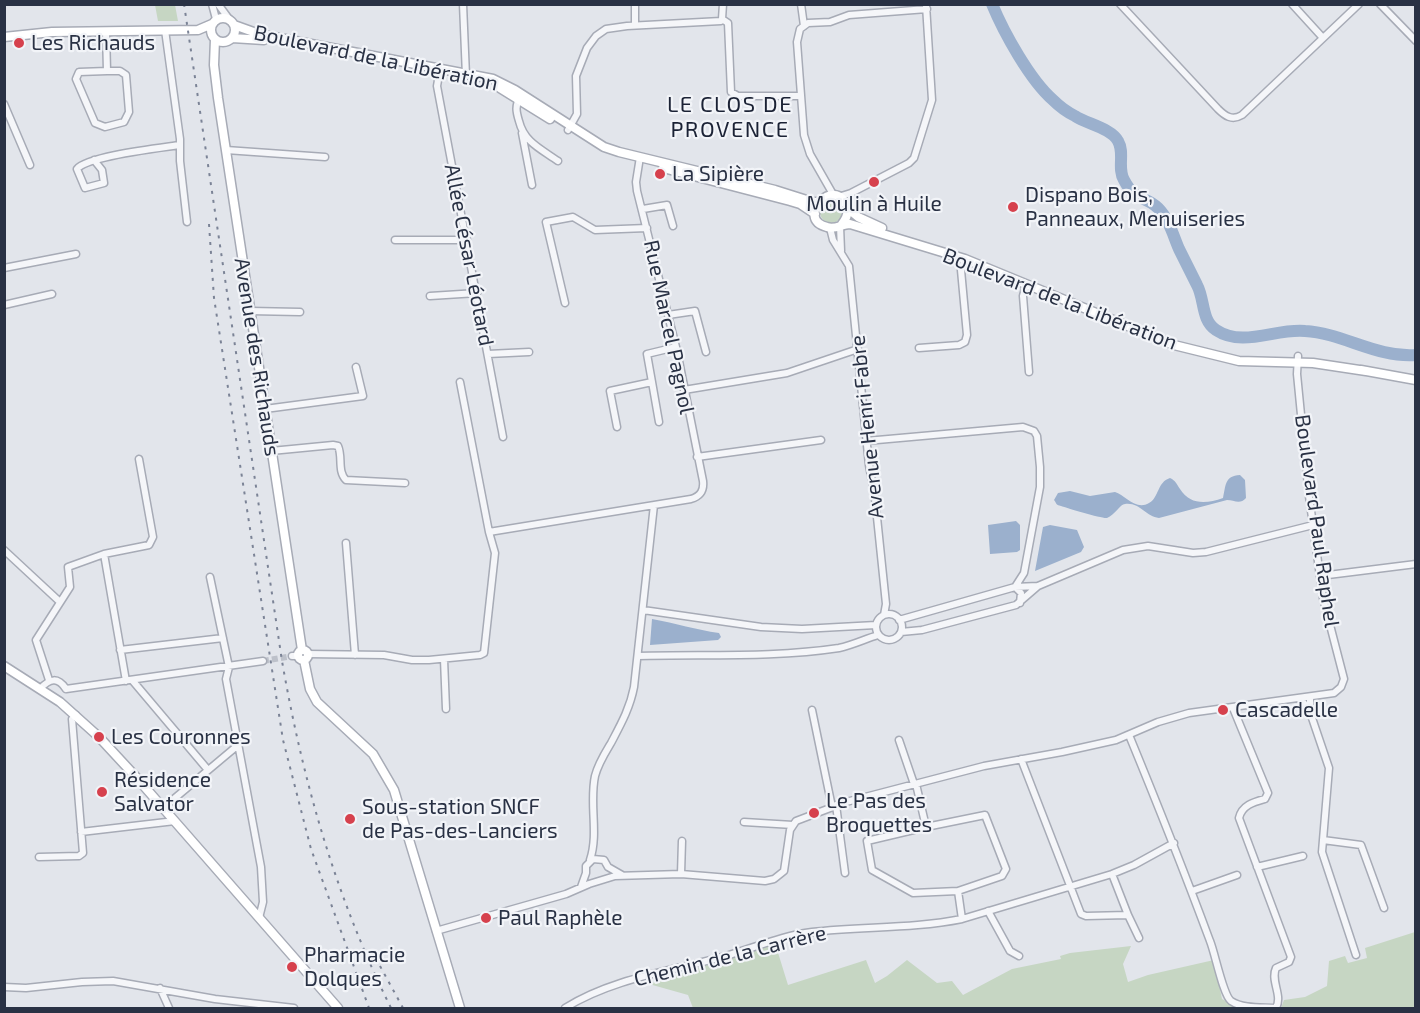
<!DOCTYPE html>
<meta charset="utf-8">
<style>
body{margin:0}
#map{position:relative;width:1420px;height:1013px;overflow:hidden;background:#e2e5eb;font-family:"Exo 2",sans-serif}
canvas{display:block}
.frame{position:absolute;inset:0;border:6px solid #293144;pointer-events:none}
</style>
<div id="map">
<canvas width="1420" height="1013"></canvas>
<div class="frame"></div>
</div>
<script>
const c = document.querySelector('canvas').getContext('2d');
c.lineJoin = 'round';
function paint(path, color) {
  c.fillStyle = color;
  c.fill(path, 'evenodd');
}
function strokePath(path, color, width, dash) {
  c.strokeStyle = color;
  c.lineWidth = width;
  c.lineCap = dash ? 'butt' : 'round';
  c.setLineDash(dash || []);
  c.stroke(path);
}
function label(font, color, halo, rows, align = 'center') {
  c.font = font + ' "Exo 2",sans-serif';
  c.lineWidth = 4.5;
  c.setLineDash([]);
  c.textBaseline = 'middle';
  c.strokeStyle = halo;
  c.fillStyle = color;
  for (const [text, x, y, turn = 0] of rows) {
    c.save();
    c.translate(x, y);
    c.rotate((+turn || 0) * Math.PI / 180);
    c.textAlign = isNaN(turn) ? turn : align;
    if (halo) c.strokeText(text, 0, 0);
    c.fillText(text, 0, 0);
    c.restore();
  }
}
paint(new Path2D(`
 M 155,5 L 175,5 L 178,21 L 158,21 Z
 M820 212a11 11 0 1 1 22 0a11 11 0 1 1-22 0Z
 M 1415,932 L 1415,1008 L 1281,1008 L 1284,1000 L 1305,997 L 1327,986 L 1329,961 L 1345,956 L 1348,963 L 1367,958 L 1365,948 Z
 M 775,943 L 788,985 L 866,960 L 875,983 L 887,976 L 907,960 L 937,983 L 952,981 L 963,995 L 1012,969 L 1061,959 L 1060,956 L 1070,953 L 1131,946 L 1123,964 L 1128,982 L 1148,975 L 1214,960 L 1222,999 L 1240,1008 L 693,1008 L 688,995 L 649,984 Z`), '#c6d6c3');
paint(new Path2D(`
 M 1240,475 L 1245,480 L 1246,498 C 1240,505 1234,500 1227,500 L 1159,518 C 1146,517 1140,502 1125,504 C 1120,504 1115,515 1107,518 C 1103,519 1067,508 1061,506 C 1056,505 1057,504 1054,500 L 1058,493 L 1070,491 L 1090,496 L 1115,492 C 1125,495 1136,511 1149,503 C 1159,498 1157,482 1170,478 C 1176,481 1176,483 1180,489 C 1190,505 1206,504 1223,498 C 1226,486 1224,476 1240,475 Z
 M 1016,521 L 1020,525 L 1020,550 L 1017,552 L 990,554 L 988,525 Z
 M 1050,525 L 1077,530 L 1084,547 L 1081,552 L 1035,571 L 1043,527 Z
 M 652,619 C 676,623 696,630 719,633 L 721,637 L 718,640 L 650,645 Z`), '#9bb0cd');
strokePath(new Path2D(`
 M 992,4 C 1004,33 1030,80 1053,100 C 1059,106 1067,112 1075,116 C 1087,124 1111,128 1118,141 C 1125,153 1117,168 1124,180 C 1136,203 1145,195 1158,208 C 1169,219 1173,235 1179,249 C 1185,261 1191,273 1197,285 C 1205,300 1201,320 1216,330 C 1243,348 1276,328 1305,331 C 1343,333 1376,358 1416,355`), '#9bb0cd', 12);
strokePath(new Path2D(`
 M 263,661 L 292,656`), '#bdc1ca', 6, [6, 3]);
const street = new Path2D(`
 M 212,4 L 216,19
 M 218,4 L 229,19
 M 463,4 L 466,76
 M 635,4 L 635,25
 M 723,4 L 722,19 L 728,23 L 731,92 L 738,96 L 801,96
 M 801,4 L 804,26
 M 1120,4 L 1218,109 C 1225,116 1232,121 1242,115 L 1359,4
 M 1292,4 L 1323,38
 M 1380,4 L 1416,41
 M 165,30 L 180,139 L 180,161 L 187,222
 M 106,32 L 107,71 L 120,71 L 126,75 L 129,112 L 124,122 L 105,127 L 95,123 L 76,79 L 79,72 L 107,71
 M 440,69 L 437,86 L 503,437
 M 520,97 C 515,106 516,111 519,121 C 524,142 541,149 558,161
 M 4,104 L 30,165
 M 568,130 L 577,114 L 576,76 L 587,48 L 596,36 L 606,29 L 627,26 L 721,21 L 722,19
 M 522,133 L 532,185
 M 226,150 L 325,157
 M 94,160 L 102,170 L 104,183 L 85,188 L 77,169 C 87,156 160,148 180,145
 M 834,196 L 810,154 L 804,135 L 797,42 L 800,29 L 808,23 L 830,22 L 849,15 L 927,9
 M 838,197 L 851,193 L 909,163 L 914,158 L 932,100 L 926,5
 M 643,209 L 667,205 L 673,226
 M 840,226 L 841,251
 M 830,228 L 833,240 L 849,266 L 869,465 L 875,498 L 886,604 L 884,615
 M 395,240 L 467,240
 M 4,268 L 76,254
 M 1026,285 L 1023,296 L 1029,372
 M 430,296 L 477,293
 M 565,303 L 546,222 L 573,217 L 595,230 L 647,228
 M 4,305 L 52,294
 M 250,311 L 300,312
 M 668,315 L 695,311 L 706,352
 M 919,348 L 959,345 L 965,342 L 967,335 L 961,270 L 965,259
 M 488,354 L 529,352
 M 652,382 L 659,422
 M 684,390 L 787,373 L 858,349
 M 265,409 L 363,396 L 356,367
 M 617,427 L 610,391 L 652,382 L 647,354 L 676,347
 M 866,441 L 1023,427 L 1034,431 L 1037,436 L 1040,467 L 1040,487 L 1024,573 L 1015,587 L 1021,593 L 1020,603
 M 271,451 L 333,445 L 338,446 C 343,457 337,471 346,480 L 405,483
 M 697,457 L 821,440
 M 489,532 L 691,499 C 701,496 704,490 703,481 L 677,351 L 637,191 L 636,182 L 640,157
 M 346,543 L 355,655
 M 4,550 L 60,602
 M 104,554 L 126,681
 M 1320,576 L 1416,564
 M 210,577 L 229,667 L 226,679 L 261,867 L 263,902 L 259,918
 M 643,610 L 761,627 L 802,629 L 876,625
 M876 627a13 13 0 1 1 26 0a13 13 0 1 1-26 0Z
 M 899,620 L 1015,587 L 1038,586 L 1123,550 L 1148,546 L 1193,553 L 1206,552 L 1313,525
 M 901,632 L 922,630 L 1016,605 L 1038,586
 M 120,650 L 223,638
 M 308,654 L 384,655 L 412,660 L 429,660 L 480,655 L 484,653 L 495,553 L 489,532 L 460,382
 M 292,656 L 298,656
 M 638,656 C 704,654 773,658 839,648 C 853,645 865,639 878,635
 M 444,659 L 446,709
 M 49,680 L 36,640 L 70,587 L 68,567 L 104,554 L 149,545 L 153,537 L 139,459
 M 132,680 L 208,770
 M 40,689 C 50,678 58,677 66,689
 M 66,689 L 263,661
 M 1301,699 L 1310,712 L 1310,697
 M 812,710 L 832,807
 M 1310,712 L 1329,768 L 1322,852 L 1356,955
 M 1129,735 C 1157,803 1184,871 1210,941 C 1215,953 1223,995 1231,1001 C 1243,1009 1262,1007 1276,1008 C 1283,995 1270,981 1276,968 L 1289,962 L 1291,957 L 1239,818 C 1242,805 1254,802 1265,799 L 1268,793 L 1233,708
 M 899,740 L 914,784
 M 1021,759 L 1081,914 L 1086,916 L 1128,915 L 1112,874
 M 916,784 L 926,827 L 867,841 L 872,870 L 913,893 L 958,891 L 962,919
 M 836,805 L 845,873
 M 163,808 L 237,746
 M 744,822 L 793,825
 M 926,827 L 985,815 L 1006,869 L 1002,876 L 958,891
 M 81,832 L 175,821
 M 1323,840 L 1361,845 L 1384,908
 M 39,857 L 79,856 L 83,853 L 72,719 L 76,715
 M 590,860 C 599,833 589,804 595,776 C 598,764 605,753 611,743 C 621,724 630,708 634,687 L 654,505
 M 1257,867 L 1303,856
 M 681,874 L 682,841
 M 581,887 L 586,873 L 586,866 L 593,859 L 604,860 L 608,867 L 622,875
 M 1192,891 L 1237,875
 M 988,911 L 1010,951 L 1019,956
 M 1128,915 L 1139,938
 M 436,931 L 566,894 L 589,884 L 615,876 L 681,874 L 765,881 L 774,879 L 784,871 L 790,830 L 796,821 L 846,802 L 984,766 L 1062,752 L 1116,740 L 1158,722 L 1189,713 L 1334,693 L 1341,687 L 1344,679 L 1323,598 L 1309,496 L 1297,374 L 1298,356
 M 4,987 L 26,988 L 82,982 L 113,981 L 215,999 L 294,1008
 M 160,988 L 169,1008
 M 565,1008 C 615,977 674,971 729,955 C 756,947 784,935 812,932 C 862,926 912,929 962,919 L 1112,874 L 1134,865 L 1174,843`);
const secondary = new Path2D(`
 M211 30a12 12 0 1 1 24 0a12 12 0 1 1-24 0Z
 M 234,25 L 259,34 L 493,79 L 515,90 L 604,147 L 619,152 L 775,190 L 813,202 L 819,202
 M 4,37 L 52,32 L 198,30 L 212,24
 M 232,38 L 264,40
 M 215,39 L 214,65 L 218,98 L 302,650
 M 500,88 L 550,119
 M 663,168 L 790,201 L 800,204 L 815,214
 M 847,208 L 858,217 L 882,228
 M 842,224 C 846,219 849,214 847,207 C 835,174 794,219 827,227 C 835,230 842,224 850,224 L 965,259 L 1174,345 L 1239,361 L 1313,363 L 1366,371
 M 1361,370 L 1416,380
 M298 655a5 5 0 1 1 10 0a5 5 0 1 1-10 0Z
 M 304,660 L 310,689 L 317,702 L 373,754 L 394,790 L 460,1008
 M 4,666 L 60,702 L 99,737 L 136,777 L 338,1008`);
strokePath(street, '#a7abb6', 9);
strokePath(secondary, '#a7abb6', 11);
strokePath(street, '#f5f6f9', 6);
strokePath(secondary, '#fff', 8);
strokePath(new Path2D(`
 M 184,4 L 282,661 C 303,782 336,898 391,1008
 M 209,224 L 214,298 L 283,740 L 311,849 L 369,1008
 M 380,966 L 403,1008`), '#7b8396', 2, [3, 6]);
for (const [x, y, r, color] of [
 [19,43,6,"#d6414d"],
 [660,174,6,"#d6414d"],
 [874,182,6,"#d6414d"],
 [1013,207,6,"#d6414d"],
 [1223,710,6,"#d6414d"],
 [99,737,6,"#d6414d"],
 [102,792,6,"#d6414d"],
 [814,813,6,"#d6414d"],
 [350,819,6,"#d6414d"],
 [486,918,6,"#d6414d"],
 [292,967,6,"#d6414d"]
]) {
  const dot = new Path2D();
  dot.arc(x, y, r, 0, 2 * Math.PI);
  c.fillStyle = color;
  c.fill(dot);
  strokePath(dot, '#f2f4f8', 2);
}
label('21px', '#293144', '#f2f4f8', [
 ["Les Richauds",31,43],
 ["La Sipière",672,174],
 ["Dispano Bois,",1025,195],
 ["Panneaux, Menuiseries",1025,219],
 ["Moulin à Huile",874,204,"center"],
 ["Cascadelle",1235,710],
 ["Les Couronnes",111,737],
 ["Résidence",114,780],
 ["Salvator",114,804],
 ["Le Pas des",826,801],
 ["Broquettes",826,825],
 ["Sous-station SNCF",362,807],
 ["de Pas-des-Lanciers",362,831],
 ["Paul Raphèle",498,918],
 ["Pharmacie",304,955],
 ["Dolques",304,979]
], 'left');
label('21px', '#293144', '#f2f4f8', [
 ["Boulevard de la Libération",376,58,12],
 ["Allée César Léotard",469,255,79],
 ["Boulevard de la Libération",1060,299,21],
 ["Rue Marcel Pagnol",669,327,78],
 ["Avenue des Richauds",257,357,81],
 ["Avenue Henri Fabre",867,427,-96],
 ["Boulevard Paul Raphel",1317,521,82],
 ["Chemin de la Carrère",730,956,-14]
]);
c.letterSpacing = '1.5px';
label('22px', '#1b2235', '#f2f4f8', [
 ["LE CLOS DE",730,105],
 ["PROVENCE",730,130]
]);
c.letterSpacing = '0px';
</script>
